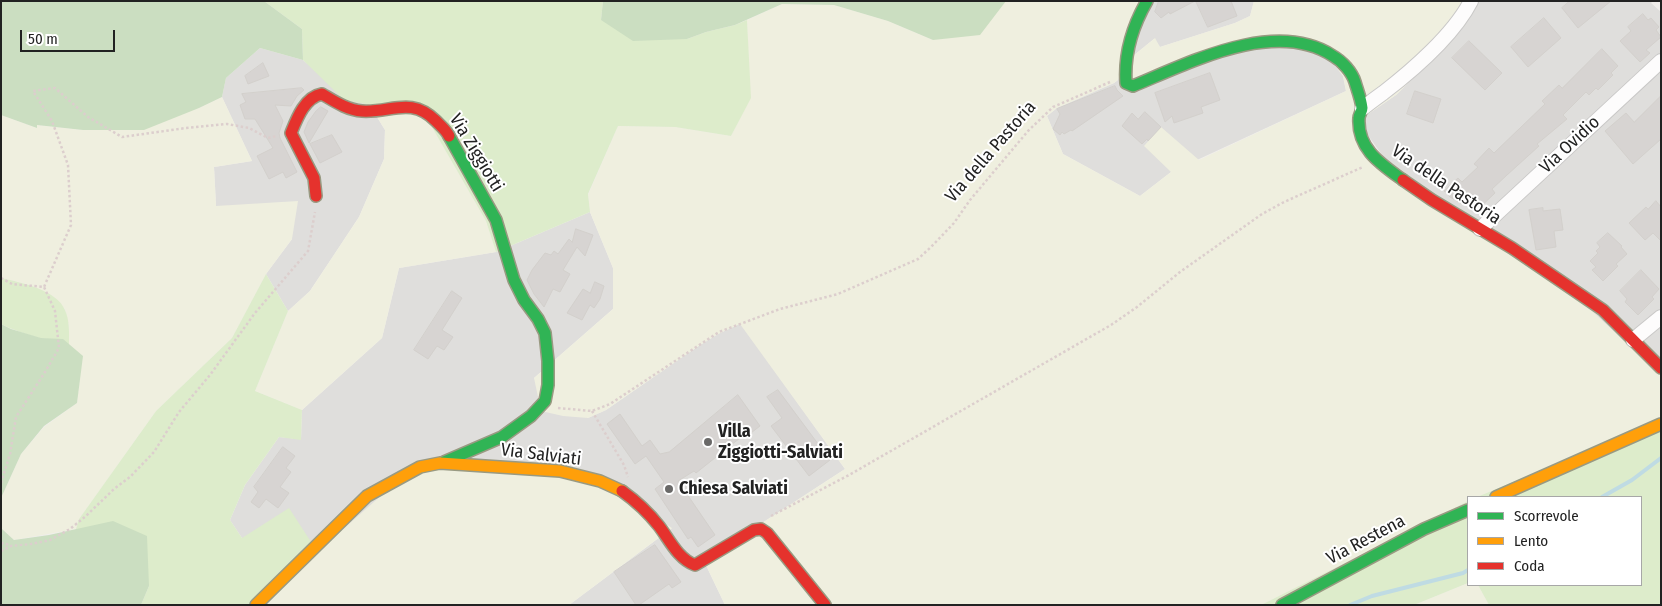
<!DOCTYPE html>
<style>
body{margin:0}
#map{position:relative;width:1662px;height:606px;overflow:hidden;background:#f0eeeb;font-family:"Fira Sans Condensed",sans-serif}
canvas{display:block}
.frame{position:absolute;inset:0;border:2px solid #222;pointer-events:none}
.legend{position:absolute;left:1467px;top:496px;width:175px;height:90px;box-sizing:border-box;background:#fff;border:1px solid #a7a7a7;margin:0;padding:6px 9px;list-style:none;font-size:15px;color:#222}
.legend li{display:flex;align-items:center;gap:10px;height:25px}
.legend b{width:25px;border:1px solid #a7a7a7}
.scale{position:absolute;left:20px;top:30px;width:95px;height:22px;box-sizing:border-box;border:2px solid #222;border-top:0;padding-left:6px;font-size:15px;line-height:18px;white-space:nowrap;color:#222;-webkit-text-stroke:4px #fff;paint-order:stroke}
</style>
<div id="map">
<canvas width="1662" height="606"></canvas>
<div class="frame"></div>
<ul class="legend">
<li><b style="height:6px;background:#30b455"></b>Scorrevole</li>
<li><b style="height:6px;background:#ff9f0a"></b>Lento</li>
<li><b style="height:6px;background:#e5322d"></b>Coda</li>
</ul>
<div class="scale">50 m</div>
</div>
<script>
const c = document.querySelector('canvas').getContext('2d');
c.lineJoin = 'round';
function paint(path, color) {
  c.fillStyle = color;
  c.fill(path, 'evenodd');
}
function strokePath(path, color, width, dash) {
  c.strokeStyle = color;
  c.lineWidth = width;
  c.lineCap = dash ? 'butt' : 'round';
  c.setLineDash(dash || []);
  c.stroke(path);
}
function label(font, color, halo, rows, align = 'center') {
  c.font = font + ' "Fira Sans Condensed",sans-serif';
  c.lineWidth = 4;
  c.setLineDash([]);
  c.textBaseline = 'middle';
  c.strokeStyle = halo;
  c.fillStyle = color;
  for (const [text, x, y, turn = 0] of rows) {
    c.save();
    c.translate(x, y);
    c.rotate((+turn || 0) * Math.PI / 180);
    c.textAlign = isNaN(turn) ? turn : align;
    if (halo) c.strokeText(text, 0, 0);
    c.fillText(text, 0, 0);
    c.restore();
  }
}
paint(new Path2D(`
 M 1143,1 L 1254,1 L 1250,16 L 1235,23 L 1160,47 L 1154,39 L 1133,56 L 1283,38 L 1331,60 L 1343,76 L 1346,91 L 1171,172 L 1140,196 L 1063,154 L 1047,116 L 1057,108 L 1114,83 L 1118,80 Z
 M 1475,1 L 1653,1 L 1651,3 L 1661,12 L 1661,375 L 1399,179 L 1360,124 L 1361,119 L 1396,95 L 1441,51 Z
 M 260,48 L 303,60 L 322,76 L 369,104 L 385,130 L 384,159 L 359,217 L 310,291 L 288,311 L 266,274 L 292,239 L 216,206 L 214,167 L 252,161 L 222,97 L 226,78 Z
 M 590,212 L 613,268 L 613,309 L 534,378 L 588,418 L 606,410 L 697,347 L 718,334 L 741,323 L 845,469 L 762,523 L 702,557 L 725,605 L 569,605 L 672,528 L 313,545 L 242,538 L 230,520 L 245,485 L 279,437 L 301,439 L 302,410 L 382,338 L 399,268 L 496,252 Z`), '#dfdedc');
paint(new Path2D(`
 M 1006,1 L 1143,1 L 1118,80 L 1114,83 L 1057,108 L 1047,116 L 1063,154 L 1140,196 L 1171,172 L 1144,146 L 1161,127 L 1199,160 L 1346,91 L 1343,76 L 1331,60 L 1288,40 L 1133,79 L 1133,56 L 1155,38 L 1160,47 L 1235,23 L 1250,16 L 1254,1 L 1464,1 L 1455,32 L 1441,51 L 1396,95 L 1361,119 L 1360,140 L 1579,299 L 1661,375 L 1661,420 L 1477,497 L 1468,497 L 1468,501 L 1261,605 L 725,605 L 702,557 L 762,523 L 845,469 L 740,324 L 718,334 L 697,347 L 606,410 L 588,418 L 563,416 L 541,411 L 534,378 L 613,309 L 613,268 L 590,212 L 588,195 L 618,126 L 675,127 L 731,136 L 750,98 L 747,20 L 782,4 L 835,5 L 888,21 L 933,40 Z
 M 222,97 L 252,161 L 214,167 L 216,206 L 298,201 L 292,239 L 266,274 L 232,338 L 156,411 L 79,519 L 76,529 L 14,540 L 2,529 L 1,498 L 21,454 L 44,427 L 77,403 L 82,356 L 69,345 L 69,326 L 65,309 L 54,298 L 30,285 L 1,278 L 1,115 L 37,128 L 37,125 L 83,130 L 199,108 Z
 M 369,104 L 425,115 L 486,221 L 496,252 L 399,268 L 382,338 L 302,410 L 255,391 L 288,311 L 310,291 L 359,217 L 384,159 L 385,130 Z
 M 417,464 L 587,474 L 672,528 L 569,605 L 257,605 Z
 M 1468,583 L 1468,585 L 1478,585 L 1489,605 L 1414,605 Z`), '#efefdf');
paint(new Path2D(`
 M 264,1 L 603,1 L 601,20 L 687,39 L 706,32 L 735,25 L 747,20 L 751,98 L 731,136 L 675,127 L 618,126 L 588,194 L 590,212 L 496,252 L 486,221 L 425,115 L 344,100 L 303,60 L 302,29 Z
 M 266,274 L 288,311 L 255,391 L 302,410 L 301,440 L 279,437 L 245,485 L 230,520 L 242,538 L 289,508 L 313,545 L 257,605 L 141,605 L 149,586 L 76,529 L 79,519 L 156,411 L 232,338 Z
 M 1,278 C 20,282 57,290 65,310 C 70,321 69,334 69,345 C 58,336 52,341 39,338 C 26,334 13,330 1,324 Z
 M 1661,420 L 1661,605 L 1489,605 L 1478,585 L 1641,585 L 1641,497 L 1477,497 Z
 M 1468,501 L 1468,583 L 1414,605 L 1261,605 Z`), '#ddeccb');
paint(new Path2D(`
 M 1,1 L 264,1 L 302,29 L 303,60 L 260,48 L 226,78 L 222,97 L 199,108 L 144,130 L 83,130 L 37,125 L 37,128 L 1,115 Z
 M 603,1 L 1006,1 L 980,35 L 933,40 L 888,21 L 834,5 L 782,4 L 735,25 L 706,32 L 687,39 L 633,41 L 601,20 Z
 M 1,324 L 11,329 L 41,338 L 63,339 L 83,356 L 77,403 L 44,426 L 21,454 L 1,498 Z
 M 113,521 L 147,536 L 149,586 L 141,605 L 1,605 L 1,526 L 2,529 L 14,540 L 49,535 Z`), '#cbdec1');
strokePath(new Path2D(`
 M 1602,497 L 1632,480 L 1661,458
 M 1350,605 L 1372,596 L 1463,573 L 1468,570`), '#bfdbe3', 4);
const building = new Path2D(`
 M 1159,1 L 1195,1 L 1170,14 L 1169,12 L 1161,18 L 1155,12 Z
 M 1196,1 L 1231,1 L 1237,16 L 1208,27 Z
 M 1570,1 L 1611,1 L 1578,28 L 1562,8 Z
 M 1643,14 L 1648,20 L 1651,18 L 1659,27 L 1656,30 L 1661,37 L 1646,50 L 1650,53 L 1640,62 L 1620,41 L 1631,31 L 1628,27 Z
 M 1544,18 L 1561,38 L 1528,67 L 1511,47 Z
 M 1469,41 L 1502,73 L 1485,90 L 1452,58 Z
 M 1602,49 L 1618,66 L 1611,73 L 1613,75 L 1598,90 L 1596,88 L 1589,95 L 1586,92 L 1563,115 L 1567,119 L 1537,144 L 1539,146 L 1507,175 L 1492,189 L 1495,193 L 1476,211 L 1468,202 L 1464,205 L 1450,197 L 1444,191 L 1458,178 L 1462,182 L 1478,167 L 1474,164 L 1489,148 L 1494,153 L 1545,104 L 1542,101 L 1559,85 L 1562,88 Z
 M 263,63 L 269,76 L 248,84 L 245,76 Z
 M 1210,73 L 1220,100 L 1201,107 L 1203,113 L 1174,123 L 1172,116 L 1165,122 L 1155,93 Z
 M 1115,86 L 1117,90 L 1123,96 L 1072,131 L 1071,130 L 1064,134 L 1062,132 L 1060,135 L 1053,129 L 1060,114 L 1057,109 Z
 M 302,88 L 304,90 L 297,96 L 291,106 L 275,105 L 283,121 L 279,133 L 280,138 L 297,172 L 286,178 L 283,172 L 269,179 L 257,156 L 273,148 L 255,119 L 245,119 L 240,105 L 246,102 L 242,94 Z
 M 1415,91 L 1441,99 L 1433,123 L 1407,114 Z
 M 1661,96 L 1661,139 L 1633,164 L 1605,131 L 1626,113 L 1634,122 Z
 M 321,107 L 328,111 L 309,143 L 304,132 L 308,122 L 316,111 Z
 M 1145,112 L 1161,127 L 1148,141 L 1147,139 L 1142,144 L 1122,126 L 1132,113 L 1138,119 Z
 M 332,135 L 342,152 L 320,163 L 310,144 Z
 M 1656,201 L 1661,207 L 1661,241 L 1653,233 L 1645,240 L 1629,223 L 1646,207 L 1648,209 Z
 M 1543,208 L 1543,211 L 1560,209 L 1563,230 L 1554,231 L 1556,247 L 1536,250 L 1529,210 Z
 M 576,229 L 593,235 L 585,256 L 577,247 L 563,270 L 570,274 L 560,292 L 553,289 L 544,307 L 534,294 L 527,280 L 532,270 L 545,253 L 551,255 L 554,251 L 558,254 L 569,239 L 572,242 Z
 M 1608,233 L 1622,246 L 1621,247 L 1627,254 L 1616,264 L 1618,266 L 1603,281 L 1592,270 L 1596,267 L 1590,261 L 1598,253 L 1596,251 L 1600,247 L 1597,243 Z
 M 1641,270 L 1659,289 L 1652,297 L 1654,299 L 1638,315 L 1625,302 L 1627,299 L 1620,291 Z
 M 595,282 L 604,286 L 600,299 L 594,308 L 590,305 L 582,320 L 567,313 L 583,289 L 590,293 Z
 M 452,291 L 462,298 L 442,330 L 453,337 L 444,350 L 437,346 L 428,359 L 414,350 Z
 M 778,390 L 830,460 L 809,476 L 771,426 L 782,418 L 767,397 Z
 M 738,395 L 760,426 L 747,436 L 745,434 L 696,473 L 694,471 L 678,481 L 715,535 L 698,547 L 691,537 L 688,539 L 655,489 L 664,482 L 646,456 L 635,464 L 607,424 L 620,414 L 642,446 L 650,440 L 660,454 L 669,452 Z
 M 283,447 L 295,456 L 286,468 L 291,472 L 280,487 L 289,493 L 278,508 L 266,499 L 259,508 L 251,502 L 258,492 L 254,487 Z
 M 655,545 L 681,582 L 672,588 L 669,584 L 639,605 L 636,605 L 614,572 Z`);
paint(building, '#d7d4d2');
strokePath(building, '#d3d0cc', 1);
const street = new Path2D(`
 M 1362,109 C 1369,103 1376,98 1383,93 C 1413,70 1454,34 1471,1
 M 1480,229 L 1661,61
 M 1633,340 L 1661,317`);
const fast = new Path2D(`
 M 1147,1 C 1132,27 1124,53 1126,83 L 1133,86 C 1189,63 1275,18 1333,56 C 1342,61 1352,72 1355,82 C 1357,89 1361,99 1362,108 C 1362,111 1359,115 1359,118 C 1357,149 1381,164 1403,180
 M 444,462 L 502,437 L 531,416 L 545,401 L 548,385 L 548,361 L 545,333 L 538,319 L 524,300 L 514,280 L 496,220 L 449,136
 M 1282,605 L 1424,529 L 1468,510`);
const slow = new Path2D(`
 M 1496,497 L 1661,424
 M 256,605 L 367,496 L 420,467 L 440,463 L 560,471 L 600,481 L 622,491`);
const jam = new Path2D(`
 M 1403,180 L 1432,200 L 1512,248 L 1603,310 L 1661,368
 M 316,196 L 314,178 L 291,133 C 297,118 305,97 322,94 C 334,101 347,110 362,111 C 391,113 411,96 436,121 C 441,126 446,130 449,136
 M 622,491 C 636,501 648,512 659,526 C 669,539 678,559 695,565 L 754,530 L 761,529 L 767,533 L 825,605`);
strokePath(street, '#c9c8c7', 16);
strokePath(fast, '#999a82', 14);
strokePath(slow, '#999a82', 14);
strokePath(jam, '#999a82', 14);
strokePath(new Path2D(`
 M 1,278 L 12,284 L 44,287 L 71,225 L 68,165 L 52,121 L 33,91 L 55,88 L 88,117 L 122,137 L 186,128 L 227,124 L 249,128 L 268,138 L 277,136
 M 558,408 L 592,411 L 610,404 L 719,332 L 780,309 L 838,294 L 918,259 L 931,247 L 954,223 L 970,200 L 1028,131 L 1053,107 L 1110,82
 M 592,411 L 624,465 L 628,477
 M 1,483 L 10,454 L 16,417 L 45,372 L 59,348 L 55,311 L 44,287
 M 771,516 L 849,475 L 1111,325 L 1137,307 L 1180,272 L 1262,214 L 1284,202 L 1363,167
 M 1,543 L 10,545
 M 1,551 L 11,546 L 31,544 L 50,540 L 70,529 L 86,516 L 114,489 L 130,477 L 154,452 L 179,412 L 210,375 L 255,313 L 308,251 L 315,212`), '#dccecd', 2.5, [2.5, 2.5]);
strokePath(street, '#fdfcfc', 14);
strokePath(fast, '#30b455', 11);
strokePath(slow, '#ff9f0a', 11);
strokePath(jam, '#e5322d', 11);
for (const [x, y, r, color] of [
 [708,442,5,"#6a6968"],
 [669,489,5,"#6a6968"]
]) {
  const dot = new Path2D();
  dot.arc(x, y, r, 0, 2 * Math.PI);
  c.fillStyle = color;
  c.fill(dot);
  strokePath(dot, '#fff', 2);
}
label('18px', '#222', '#fff', [
 ["Via Ovidio",1570,145,-43],
 ["Via della Pastoria",991,152,-49],
 ["Via Ziggiotti",476,153,59],
 ["Via della Pastoria",1446,185,34],
 ["Via Salviati",541,455,7],
 ["Via Restena",1366,540,-28]
]);
label('bold 18px', '#222', '#fff', [
 ["Villa",718,432],
 ["Ziggiotti-Salviati",718,453],
 ["Chiesa Salviati",679,489]
], 'left');
</script>
